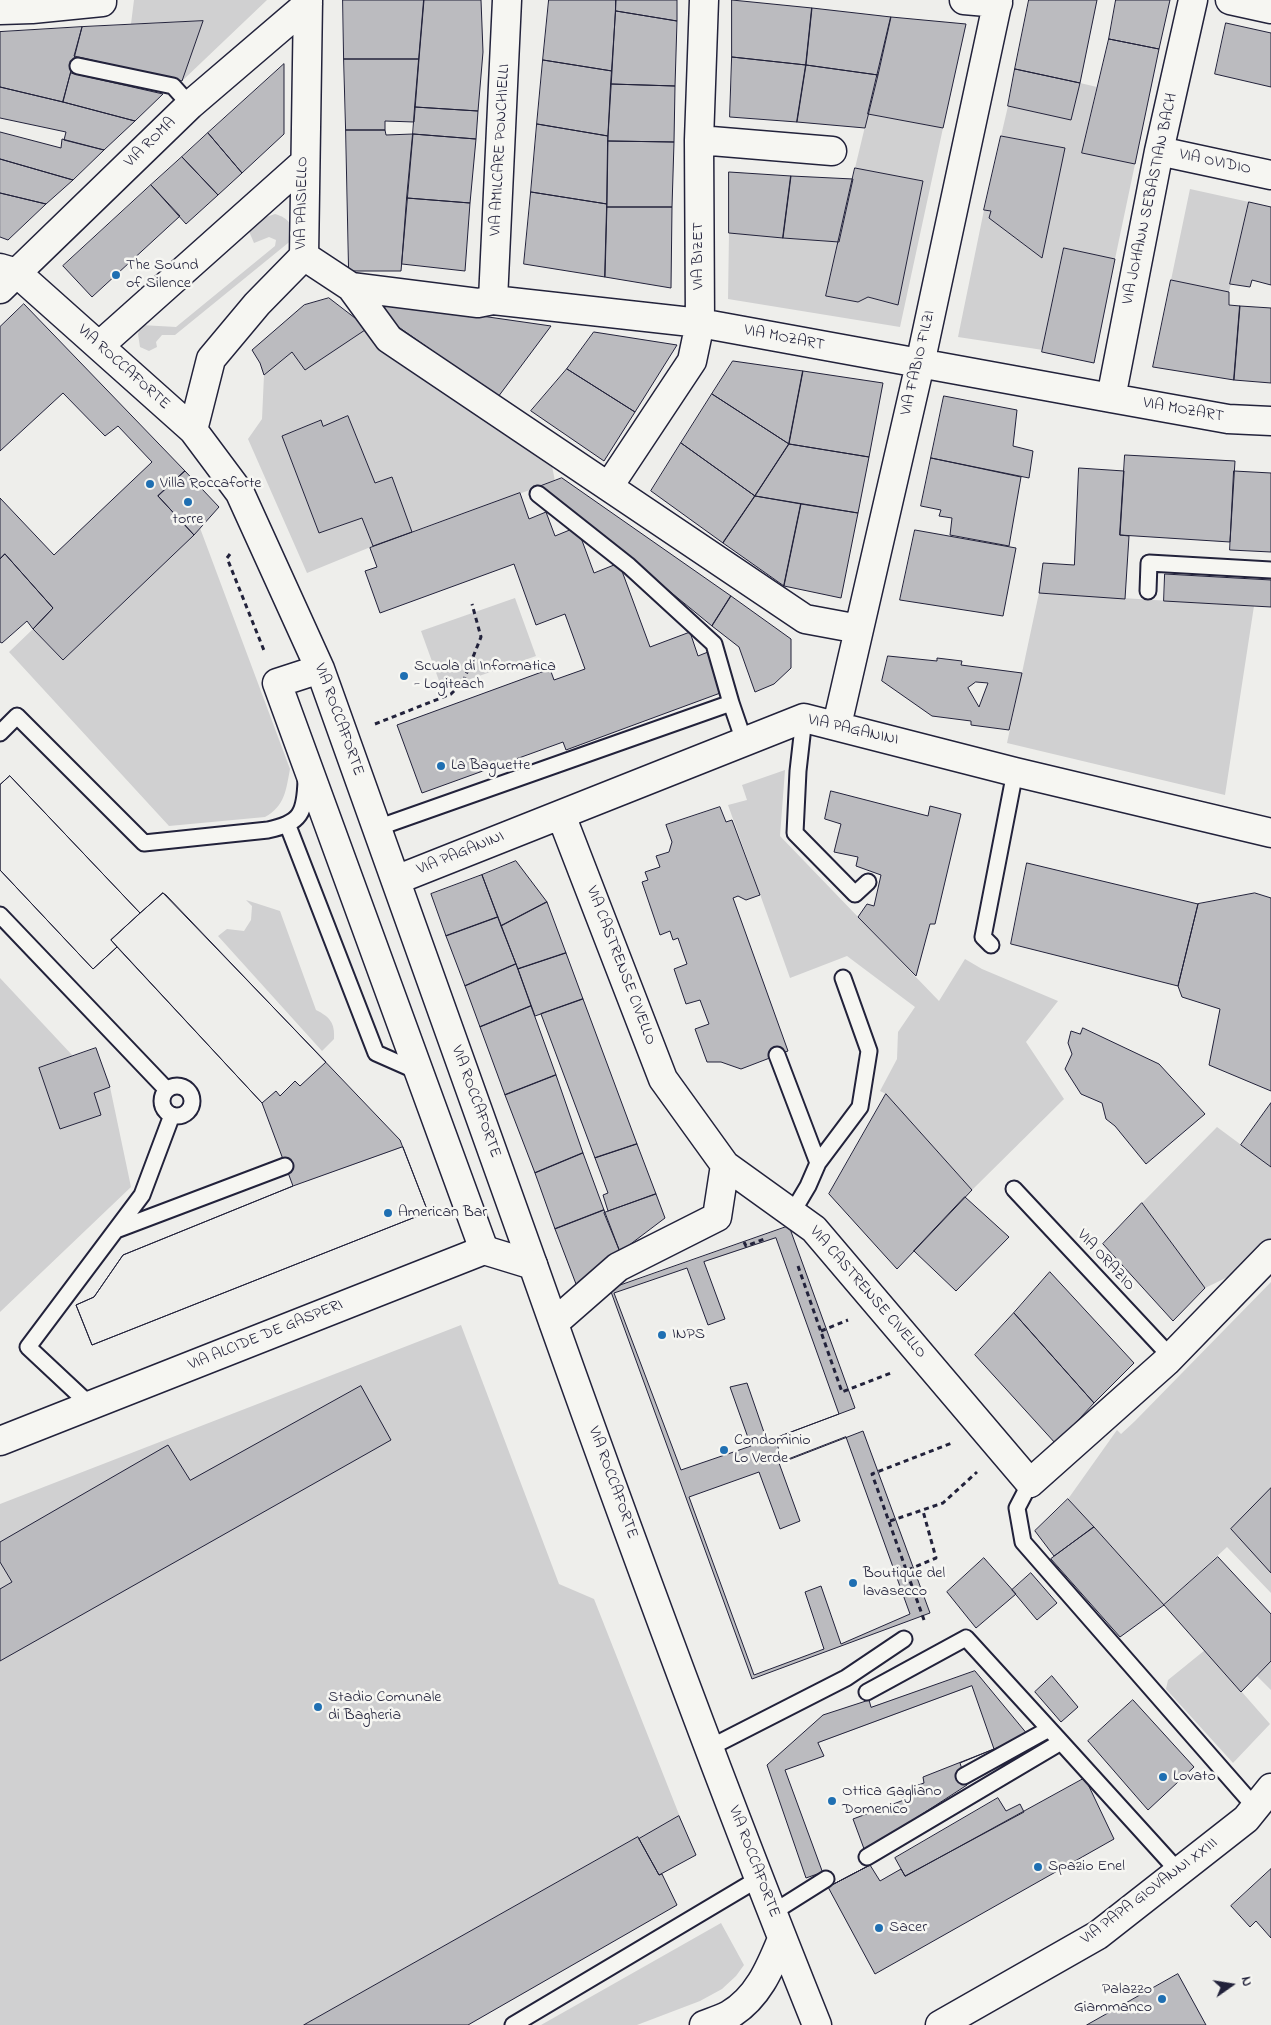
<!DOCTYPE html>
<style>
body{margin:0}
#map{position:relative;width:1271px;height:2025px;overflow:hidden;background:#eeeeeb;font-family:"Indie Flower",sans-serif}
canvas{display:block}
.north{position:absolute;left:1206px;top:1960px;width:50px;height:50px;-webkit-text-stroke:4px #f6f6f2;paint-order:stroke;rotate:77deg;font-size:14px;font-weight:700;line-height:20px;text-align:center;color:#22223b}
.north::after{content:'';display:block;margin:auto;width:18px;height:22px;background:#22223b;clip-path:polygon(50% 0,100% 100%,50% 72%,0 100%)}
</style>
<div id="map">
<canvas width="1271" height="2025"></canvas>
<div class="north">N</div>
</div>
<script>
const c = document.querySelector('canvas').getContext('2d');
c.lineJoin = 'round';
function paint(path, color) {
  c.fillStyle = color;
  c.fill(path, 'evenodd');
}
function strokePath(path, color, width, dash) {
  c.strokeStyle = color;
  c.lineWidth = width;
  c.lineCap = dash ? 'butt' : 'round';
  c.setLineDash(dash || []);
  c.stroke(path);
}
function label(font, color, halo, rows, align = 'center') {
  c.font = font + ' "Indie Flower",sans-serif';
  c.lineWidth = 5;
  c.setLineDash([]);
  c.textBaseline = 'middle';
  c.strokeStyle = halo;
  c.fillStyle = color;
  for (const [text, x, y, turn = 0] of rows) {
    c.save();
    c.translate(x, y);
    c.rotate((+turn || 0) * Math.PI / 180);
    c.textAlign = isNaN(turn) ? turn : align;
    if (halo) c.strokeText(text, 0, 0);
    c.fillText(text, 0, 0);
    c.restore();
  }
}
paint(new Path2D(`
 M 134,0 L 267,0 L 182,81 L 203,21 L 131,24 Z
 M 1080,83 L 1097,87 L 1082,153 L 1135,164 L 1115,259 L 1064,248 L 1043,350 L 958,337 L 984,210 L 991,211 L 989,218 L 1042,258 L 1065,148 L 1001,136 L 1008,106 L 1071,120 Z
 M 868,114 L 943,128 L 900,327 L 728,299 L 729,233 L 839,242 L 826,296 L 858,302 L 868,297 L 898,305 L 923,181 L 855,168 Z
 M 1190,189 L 1249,202 L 1229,292 L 1171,280 Z
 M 275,214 C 289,218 293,225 293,239 L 175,335 L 162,335 L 156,342 L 157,347 L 149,351 L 140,347 L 138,334 L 141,325 L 176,327 L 275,246 L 276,240 L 269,237 L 254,243 L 248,229 L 266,217 Z
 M 368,328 L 552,466 L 555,481 L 412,532 L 392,477 L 375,483 L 348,416 L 323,426 L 320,420 L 282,436 L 319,533 L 362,518 L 373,546 L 307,573 L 248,439 L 262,419 L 264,375 L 292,352 L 305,369 Z
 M 200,528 L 290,769 C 286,790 285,806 265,817 L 169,826 L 9,652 L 33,629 L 63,660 Z
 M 1039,593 L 1254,606 L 1225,795 L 1007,743 Z
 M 515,598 L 536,656 L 442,689 L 421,631 Z
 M 785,770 L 780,836 L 939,1001 L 965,959 L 982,969 L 1058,1001 L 1026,1042 L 1064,1099 L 972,1190 L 886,1094 L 880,1091 L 897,1059 L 898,1032 L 915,1007 L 847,956 L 790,978 L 728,805 L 747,800 L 742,785 Z
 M 246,900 L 280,911 L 316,1010 C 330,1017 335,1023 334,1039 L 322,1051 L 218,936 L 227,929 L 244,931 L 251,920 L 252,906 Z
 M 0,978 L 73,1056 L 39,1068 L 60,1129 L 101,1115 L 94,1093 L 110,1087 L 131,1187 L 0,1312 Z
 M 1217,1127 L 1271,1167 L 1271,1240 L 1234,1274 L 1205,1288 L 1142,1203 Z
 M 1271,1282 L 1271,1593 L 1227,1547 L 1164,1605 L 1068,1499 L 1117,1430 L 1121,1434 L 1135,1421 Z
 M 461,1325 L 559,1584 L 594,1599 L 695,1855 L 662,1874 L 677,1905 L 468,2025 L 0,2025 L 0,1504 Z
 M 1205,1650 L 1270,1724 L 1233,1763 L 1166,1689 L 1168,1680 Z
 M 1271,1661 L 1271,1690 L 1257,1676 Z
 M 721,1923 L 744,1965 L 736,1976 L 722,1989 L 700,2001 L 637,2025 L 541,2025 Z`), '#d0d0d1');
const building = new Path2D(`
 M 343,0 L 424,0 L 419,59 L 344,59 Z
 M 424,0 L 481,0 L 483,52 L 478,111 L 415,107 Z
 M 549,0 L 616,0 L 612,71 L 543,60 Z
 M 616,0 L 677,0 L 677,21 L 616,11 Z
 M 732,0 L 812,8 L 806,65 L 732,57 Z
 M 1029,0 L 1097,0 L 1080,83 L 1015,69 Z
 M 1116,0 L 1170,0 L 1159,49 L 1109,39 Z
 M 812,8 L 891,17 L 878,75 L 806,65 Z
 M 616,11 L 677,21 L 675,86 L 611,84 Z
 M 891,17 L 966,24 L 943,128 L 868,114 Z
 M 203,21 L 182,81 L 74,56 L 82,27 Z
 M 1226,23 L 1271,33 L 1271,87 L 1215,74 Z
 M 82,27 L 63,102 L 0,87 L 0,32 Z
 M 1109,39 L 1159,49 L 1135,164 L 1082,153 Z
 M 732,57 L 806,65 L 797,122 L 730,117 Z
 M 344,59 L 419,59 L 414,122 L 385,121 L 385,130 L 346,130 Z
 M 543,60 L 612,71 L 608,136 L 537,124 Z
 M 284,64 L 284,134 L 242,173 L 208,133 Z
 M 806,65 L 878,75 L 865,128 L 797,122 Z
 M 1015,69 L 1080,83 L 1071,120 L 1008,106 Z
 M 71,73 L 163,94 L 135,121 L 63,102 Z
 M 611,84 L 675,86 L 674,142 L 608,141 Z
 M 0,87 L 63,102 L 135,121 L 104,150 L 64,140 L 66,132 L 0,118 Z
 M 415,107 L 478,111 L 476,139 L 413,134 Z
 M 537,124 L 608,136 L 607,204 L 531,192 Z
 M 346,130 L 385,130 L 386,135 L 413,134 L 401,271 L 349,271 Z
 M 0,132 L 61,148 L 62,139 L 104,150 L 73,180 L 0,159 Z
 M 208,133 L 242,173 L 218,195 L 182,157 Z
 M 413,134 L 476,139 L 470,203 L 407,198 Z
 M 1001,136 L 1065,148 L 1042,258 L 989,218 L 991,211 L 984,210 Z
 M 608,141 L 674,142 L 672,207 L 607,207 Z
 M 182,157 L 218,195 L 186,224 L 151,185 Z
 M 0,159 L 73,180 L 46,204 L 0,193 Z
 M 855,168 L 923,181 L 898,305 L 868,297 L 858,302 L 826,296 Z
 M 729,172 L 791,176 L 783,238 L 729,233 Z
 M 791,176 L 853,179 L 839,242 L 783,238 Z
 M 151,185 L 180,216 L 92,297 L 63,266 Z
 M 531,192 L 607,204 L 605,277 L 524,264 Z
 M 0,193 L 46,204 L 8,240 L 0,237 Z
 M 407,198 L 470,203 L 465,271 L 402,264 Z
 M 1249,202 L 1271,207 L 1271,285 L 1252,280 L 1250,287 L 1230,284 Z
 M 607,207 L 672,207 L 671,288 L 605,277 Z
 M 1064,248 L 1115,259 L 1094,363 L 1042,352 Z
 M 1171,280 L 1229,292 L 1229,305 L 1240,306 L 1234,380 L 1153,367 Z
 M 329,298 L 368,328 L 305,370 L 292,352 L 264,375 L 260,363 L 252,350 L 304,305 Z
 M 377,301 L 551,326 L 498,397 L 373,309 Z
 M 24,304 L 185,471 L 158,496 L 194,535 L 63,660 L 33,629 L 53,608 L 5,554 L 0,559 L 0,498 L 54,555 L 152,462 L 118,426 L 105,436 L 63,393 L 0,451 L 0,327 Z
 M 1240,306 L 1271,308 L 1271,383 L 1234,380 Z
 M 594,332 L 677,345 L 635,412 L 567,369 Z
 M 733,361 L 803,371 L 789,444 L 712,394 Z
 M 567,369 L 635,412 L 604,461 L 531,411 Z
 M 803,371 L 883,383 L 869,457 L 789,444 Z
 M 712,394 L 789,444 L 755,496 L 681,443 Z
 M 944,396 L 1017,410 L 1013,446 L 1033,451 L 1029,478 L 931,458 Z
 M 348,416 L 375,483 L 392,477 L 412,532 L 373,546 L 362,518 L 319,533 L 282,436 L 321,420 L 323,426 Z
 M 681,443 L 755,496 L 723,543 L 651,491 Z
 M 789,444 L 869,457 L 858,513 L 755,496 Z
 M 1125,455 L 1235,461 L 1230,542 L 1120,535 Z
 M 931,458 L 1021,477 L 1009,546 L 950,535 L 952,518 L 939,516 L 941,510 L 921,506 Z
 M 1079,468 L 1124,471 L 1120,535 L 1129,536 L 1125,599 L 1039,593 L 1043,563 L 1074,565 Z
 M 185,471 L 219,507 L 194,535 L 158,496 Z
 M 1234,471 L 1271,473 L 1271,552 L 1230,550 Z
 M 562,478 L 731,596 L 712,626 L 541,486 Z
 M 520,493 L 529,519 L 546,512 L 555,536 L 577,527 L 594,573 L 619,563 L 650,647 L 690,632 L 698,656 L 708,652 L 723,692 L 566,750 L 563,742 L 422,793 L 397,725 L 550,669 L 554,680 L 585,669 L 565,614 L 536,625 L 514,564 L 380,613 L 365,571 L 377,567 L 370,548 Z
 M 755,496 L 801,504 L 784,586 L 723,543 Z
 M 801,504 L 858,513 L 841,598 L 784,586 Z
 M 915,530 L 1016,548 L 1003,616 L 900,600 Z
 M 5,554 L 53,608 L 33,629 L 27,621 L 2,643 L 0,642 L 0,559 Z
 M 1165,574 L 1271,580 L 1271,607 L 1164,601 Z
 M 731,596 L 791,639 L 791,668 L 774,684 L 755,692 L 739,647 L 712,626 Z
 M 888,656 L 937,661 L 937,658 L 962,661 L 961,665 L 1022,673 L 1009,730 L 971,725 L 971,721 L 932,716 L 882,681 Z
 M 976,682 L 988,683 L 979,707 L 968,688 Z
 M 10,776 L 140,913 L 163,893 L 166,895 L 400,1140 L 428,1212 L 92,1345 L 76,1305 L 94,1297 L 123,1255 L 293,1186 L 262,1103 L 117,947 L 93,969 L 0,870 L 0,785 Z
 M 10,776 L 140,913 L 111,940 L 117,947 L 93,969 L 0,870 L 0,785 Z
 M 831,791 L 928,816 L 930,806 L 961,814 L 935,924 L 930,924 L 916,976 L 858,917 L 867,904 L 874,906 L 881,875 L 856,866 L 858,857 L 834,852 L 841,824 L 825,819 Z
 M 720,807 L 726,822 L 732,820 L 760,895 L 746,900 L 738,896 L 733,898 L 788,1051 L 741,1069 L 721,1062 L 707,1062 L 695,1029 L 709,1024 L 700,1000 L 686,1004 L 674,969 L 687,964 L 678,938 L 673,940 L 670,931 L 660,935 L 642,882 L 648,880 L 645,872 L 660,867 L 656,856 L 669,852 L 672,842 L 666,825 Z
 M 516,861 L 547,902 L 501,926 L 482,875 Z
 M 1027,863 L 1198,904 L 1178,986 L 1011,944 Z
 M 482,875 L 498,917 L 446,936 L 431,894 Z
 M 163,893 L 326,1062 L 300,1086 L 295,1081 L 280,1096 L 276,1091 L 262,1103 L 111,940 Z
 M 1255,893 L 1271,898 L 1271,1091 L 1209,1065 L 1220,1009 L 1182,997 L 1178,986 L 1198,904 Z
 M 547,902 L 566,953 L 518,969 L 501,926 Z
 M 498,917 L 516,964 L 465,986 L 446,936 Z
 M 566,953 L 583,999 L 535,1016 L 518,969 Z
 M 516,964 L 531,1006 L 480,1027 L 465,986 Z
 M 583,999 L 637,1144 L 595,1158 L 541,1014 Z
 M 531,1006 L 556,1075 L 505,1095 L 480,1027 Z
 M 1083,1028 L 1159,1064 L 1205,1114 L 1146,1164 L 1115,1126 L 1106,1119 L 1102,1103 L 1081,1094 L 1065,1069 L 1072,1054 L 1068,1043 L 1071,1031 L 1080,1034 Z
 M 96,1048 L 110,1087 L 94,1093 L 101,1115 L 60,1129 L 39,1068 Z
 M 556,1075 L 583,1153 L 535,1173 L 505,1095 Z
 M 886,1094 L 972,1190 L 897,1269 L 829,1194 Z
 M 1271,1103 L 1271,1167 L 1241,1145 Z
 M 637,1144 L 656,1194 L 608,1211 L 603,1195 L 608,1193 L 595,1158 Z
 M 403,1147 L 428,1212 L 92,1345 L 76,1305 L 94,1297 L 123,1255 L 293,1186 Z
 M 583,1153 L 604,1210 L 555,1229 L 535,1173 Z
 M 656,1194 L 665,1218 L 620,1252 L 604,1213 Z
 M 965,1197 L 1009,1237 L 956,1291 L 914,1251 Z
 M 1142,1203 L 1205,1288 L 1173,1321 L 1103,1244 Z
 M 604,1210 L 620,1252 L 576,1284 L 555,1229 Z
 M 789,1226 L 855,1408 L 775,1438 L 783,1462 L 863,1431 L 930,1613 L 752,1679 L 610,1289 Z
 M 776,1238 L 839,1414 L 767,1441 L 747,1383 L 730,1387 L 751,1446 L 681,1470 L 614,1293 L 687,1268 L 708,1325 L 725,1319 L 704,1262 Z
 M 1050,1272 L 1134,1363 L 1094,1403 L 1014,1313 Z
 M 1014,1313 L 1094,1403 L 1056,1444 L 975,1355 Z
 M 361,1386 L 391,1440 L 0,1661 L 0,1589 L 12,1582 L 0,1562 L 0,1542 L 168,1445 L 190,1480 Z
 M 846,1437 L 910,1614 L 841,1644 L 821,1586 L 805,1592 L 824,1649 L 754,1675 L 689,1497 L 759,1472 L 780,1529 L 800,1521 L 779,1463 Z
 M 1271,1488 L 1271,1573 L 1231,1529 Z
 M 1068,1499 L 1094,1527 L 1054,1556 L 1035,1531 Z
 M 1094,1527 L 1164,1605 L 1120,1637 L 1051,1559 Z
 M 1218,1557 L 1271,1614 L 1271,1661 L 1241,1692 L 1164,1605 Z
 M 984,1558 L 1016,1594 L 976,1628 L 947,1592 Z
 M 1031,1573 L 1057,1603 L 1037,1620 L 1012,1590 Z
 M 975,1671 L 1028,1735 L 960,1763 L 967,1785 L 865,1851 L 870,1865 L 828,1887 L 823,1872 L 806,1878 L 767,1765 L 823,1715 L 869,1700 L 871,1707 Z
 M 1052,1676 L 1078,1707 L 1061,1722 L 1035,1692 Z
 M 972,1686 L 994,1749 L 923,1777 L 924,1783 L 901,1791 L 904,1800 L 853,1819 L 870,1865 L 828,1887 L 785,1770 L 824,1756 L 818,1743 Z
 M 1133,1700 L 1194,1767 L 1148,1810 L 1088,1741 Z
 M 1085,1778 L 1114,1839 L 875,1974 L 828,1887 L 870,1865 L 880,1881 L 901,1869 L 905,1876 Z
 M 998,1798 L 1006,1811 L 1020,1804 L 1024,1812 L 905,1876 L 895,1858 Z
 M 679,1816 L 696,1855 L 659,1875 L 639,1839 Z
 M 638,1837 L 659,1875 L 662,1874 L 677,1905 L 468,2025 L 304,2025 Z
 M 1271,1869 L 1271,1938 L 1256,1921 L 1250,1927 L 1231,1906 Z
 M 1178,1974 L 1206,2025 L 1087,2025 Z`);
paint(building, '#bbbbbf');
strokePath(building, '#22223b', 1);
const service = new Path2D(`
 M 78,66 L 173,86 L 190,105
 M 538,494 L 629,566 L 714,644 L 731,703
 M 1148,591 L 1149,563 L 1271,570
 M 804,718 L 798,771 L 795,833 L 855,894 L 868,882
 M 0,733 L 17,716 L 144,843 L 268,830 C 301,823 305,813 306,780
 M 288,826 L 376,1053 L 419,1072
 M 377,828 L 731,703 L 744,741
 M 0,915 L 167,1090
 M 991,945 L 983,937 L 1015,772
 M 777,1055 L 818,1163 L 808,1186 L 792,1213
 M162 1101a15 15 0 1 1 30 0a15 15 0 1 1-30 0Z
 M 818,1163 L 860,1107 L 869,1051 L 843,978
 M 1014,1189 L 1171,1357
 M 116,1230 L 285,1166
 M 90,1405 L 28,1347 L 142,1195 L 172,1115
 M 1030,1483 L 1017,1508 L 1023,1542 L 1255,1807
 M 867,1692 L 966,1638 L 1061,1742
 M 709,1748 L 846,1678 L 904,1639
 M 964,1776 L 1049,1729
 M 867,1857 L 1061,1742 L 1179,1872
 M 772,1913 L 826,1879
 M 513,2025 L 758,1879`);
const minor = new Path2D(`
 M 964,0 L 998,3
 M 1230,0 L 1271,9
 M 0,10 L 32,9 L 102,2 L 102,0
 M 699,140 L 832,151
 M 1159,151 L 1271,175
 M 304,256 L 351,287 L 478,303 L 493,300 L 700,323 L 1111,398 L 1228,419 L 1271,421
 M 0,268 L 17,273 L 193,430 L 240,493 L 320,669 L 533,1265
 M 351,287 L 389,339 L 805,619 L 859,629
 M 0,289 L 190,105 L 308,4
 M 493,300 L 507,0
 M 99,346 L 304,163
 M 1111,398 L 1159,151 L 1193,0
 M 193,430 L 211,359 L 257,304 L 304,256 L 308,0
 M 609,486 L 692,361 L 700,323 L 699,140 L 704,0
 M 320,669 L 277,683 L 484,1250
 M 837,725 L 920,364 L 998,0
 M 561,815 L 663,1079 L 725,1165 L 814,1229 L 1030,1483 L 1167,1361 L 1271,1254
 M 396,880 L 804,718 L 1015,772 L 1271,833
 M 554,1323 L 618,1267 L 717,1217 L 725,1165`);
const tertiary = new Path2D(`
 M 0,1441 L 484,1250 L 533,1265 C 623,1520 716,1774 817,2025
 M 704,2025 C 712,2022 722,2019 729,2015 C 758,1998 770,1968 782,1939
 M 940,2025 L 1098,1935 L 1246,1819 L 1271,1788`);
strokePath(service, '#22223b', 19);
strokePath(minor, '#22223b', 31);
strokePath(tertiary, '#22223b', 31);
strokePath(new Path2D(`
 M 230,554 L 227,558 L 265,653
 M 375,724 L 451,694 L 463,682 L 481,637 L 472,604
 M 744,1242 L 746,1246 L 767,1238
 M 798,1266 L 842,1392 L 891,1373
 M 821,1331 L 848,1320
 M 890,1521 L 943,1503 L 977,1472
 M 908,1570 L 936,1558 L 923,1511
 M 924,1620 L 872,1474 L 952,1443`), '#22223b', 3, [5, 4]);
strokePath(service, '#f6f6f2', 15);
strokePath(minor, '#f6f6f2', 28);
strokePath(tertiary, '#f6f6f2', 28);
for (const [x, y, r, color] of [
 [116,275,5,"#1f6fb2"],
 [150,484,5,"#1f6fb2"],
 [188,502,5,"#1f6fb2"],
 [404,676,5,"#1f6fb2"],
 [441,766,5,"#1f6fb2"],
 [388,1213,5,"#1f6fb2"],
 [662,1335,5,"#1f6fb2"],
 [724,1450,5,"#1f6fb2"],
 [853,1583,5,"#1f6fb2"],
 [318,1707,5,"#1f6fb2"],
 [1163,1777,5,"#1f6fb2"],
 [832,1801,5,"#1f6fb2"],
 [1038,1867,5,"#1f6fb2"],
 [879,1928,5,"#1f6fb2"],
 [1162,1999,5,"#1f6fb2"]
]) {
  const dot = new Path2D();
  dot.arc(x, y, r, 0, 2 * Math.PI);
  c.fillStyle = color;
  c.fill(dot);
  strokePath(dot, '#f6f6f2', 2);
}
label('16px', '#22223b', '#f6f6f2', [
 ["VIA ROMA",151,143,-44],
 ["VIA AMILCARE PONCHIELLI",501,150,-87],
 ["VIA OVIDIO",1215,163,12],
 ["VIA JOHANN SEBASTIAN BACH",1151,199,-78],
 ["VIA PAISIELLO",303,203,-89],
 ["VIA BIZET",699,256,-90],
 ["VIA MOZART",784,339,11],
 ["VIA FABIO FILZI",919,363,-77],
 ["VIA ROCCAFORTE",123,368,42],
 ["VIA MOZART",1183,411,10],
 ["VIA ROCCAFORTE",338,720,70],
 ["VIA PAGANINI",853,731,13],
 ["VIA PAGANINI",461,854,-22],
 ["VIA CASTRENSE CIVELLO",620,966,69],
 ["VIA ROCCAFORTE",475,1102,70],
 ["VIA ORAZIO",1105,1261,47],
 ["VIA CASTRENSE CIVELLO",867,1293,49],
 ["VIA ALCIDE DE GASPERI",266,1336,-22],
 ["VIA ROCCAFORTE",612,1483,70],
 ["VIA ROCCAFORTE",753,1862,69],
 ["VIA PAPA GIOVANNI XXIII",1150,1892,-37]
]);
label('16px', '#22223b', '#f6f6f2', [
 ["The Sound",126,266],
 ["of Silence",126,284],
 ["Villa Roccaforte",160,484],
 ["torre",188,520,"center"],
 ["Scuola di Informatica",414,667],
 ["- Logiteach",414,685],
 ["La Baguette",451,766],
 ["American Bar",398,1213],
 ["INPS",672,1335],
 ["Condominio",734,1441],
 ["Lo Verde",734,1459],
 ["Boutique del",863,1574],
 ["lavasecco",863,1592],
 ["Stadio Comunale",328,1698],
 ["di Bagheria",328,1716],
 ["Lovato",1173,1777],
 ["Ottica Gagliano",842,1792],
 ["Domenico",842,1810],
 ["Spazio Enel",1048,1867],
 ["Sacer",889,1928],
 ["Palazzo",1152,1990,"right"],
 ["Giammanco",1152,2008,"right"]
], 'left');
</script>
